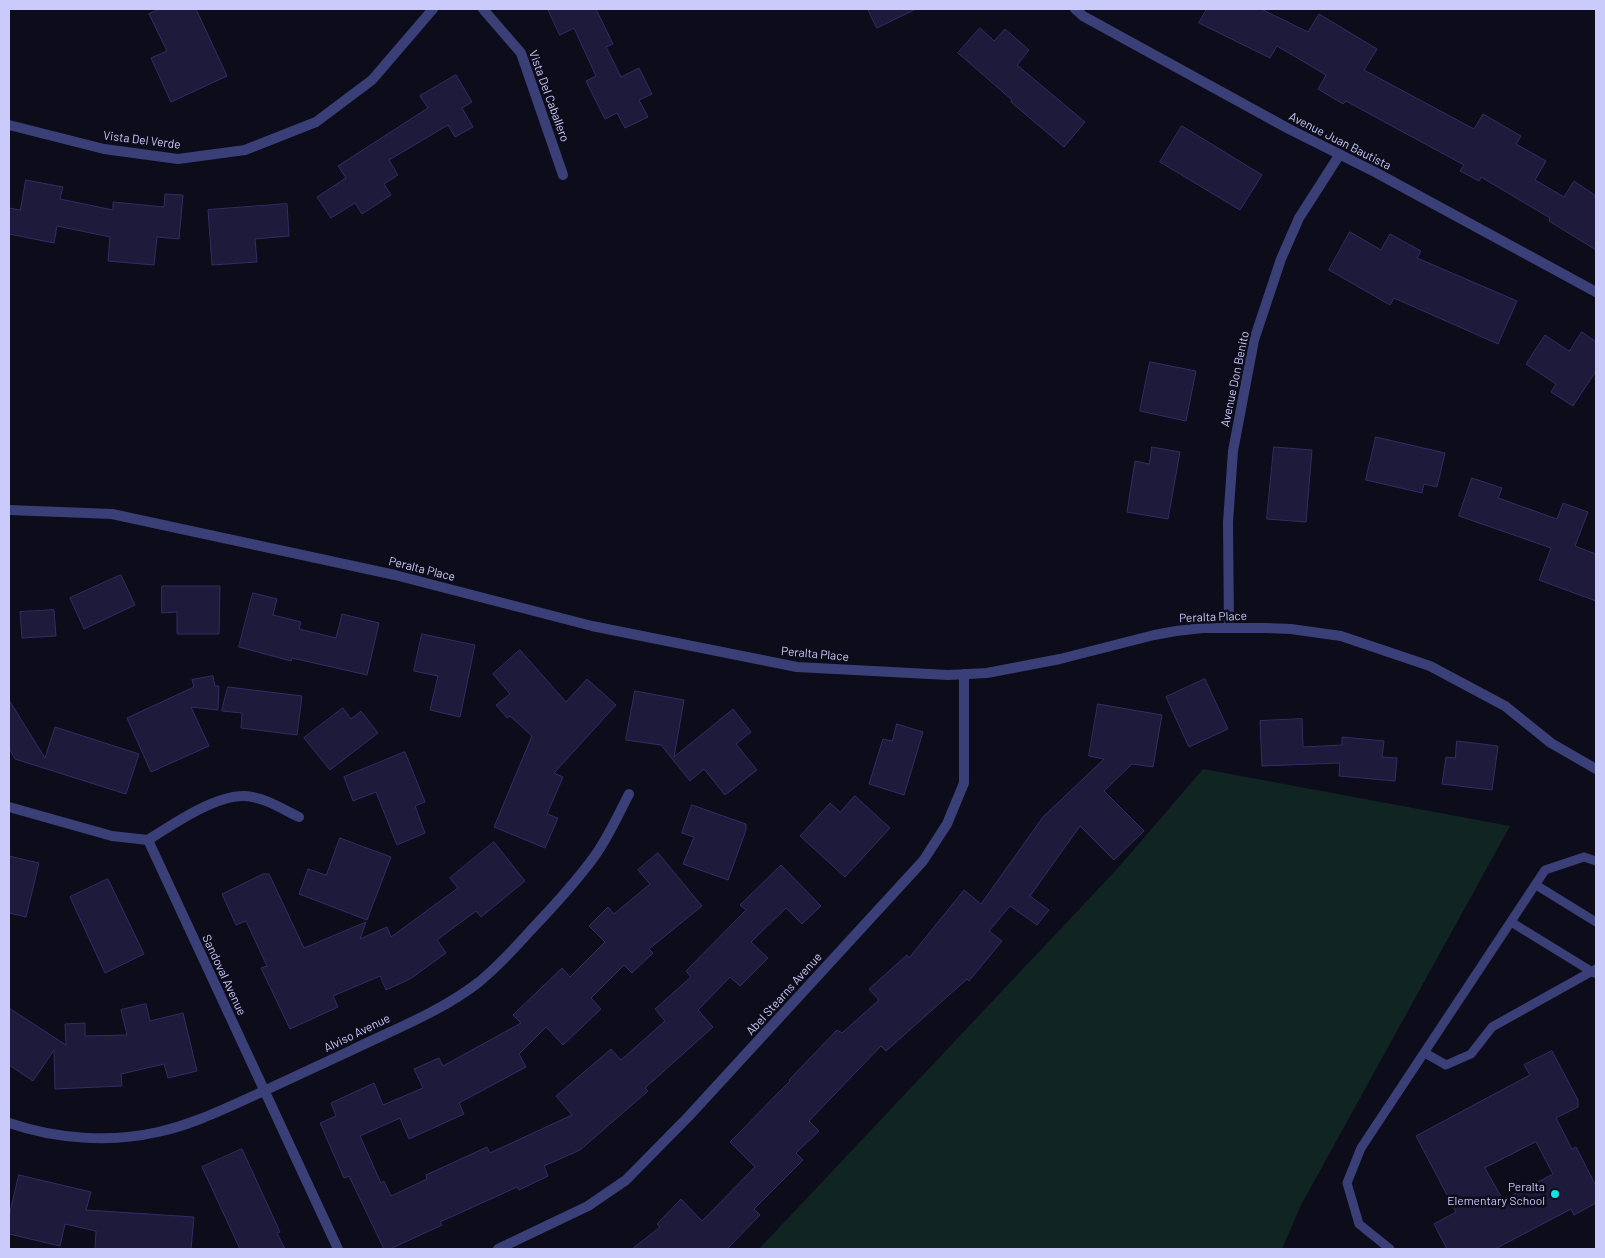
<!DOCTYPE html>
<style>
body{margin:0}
#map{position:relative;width:1605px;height:1258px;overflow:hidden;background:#0d0c1b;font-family:Barlow,sans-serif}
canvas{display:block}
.frame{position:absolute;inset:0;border:10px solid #cacafb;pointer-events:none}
</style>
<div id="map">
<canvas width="1605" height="1258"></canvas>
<div class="frame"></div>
</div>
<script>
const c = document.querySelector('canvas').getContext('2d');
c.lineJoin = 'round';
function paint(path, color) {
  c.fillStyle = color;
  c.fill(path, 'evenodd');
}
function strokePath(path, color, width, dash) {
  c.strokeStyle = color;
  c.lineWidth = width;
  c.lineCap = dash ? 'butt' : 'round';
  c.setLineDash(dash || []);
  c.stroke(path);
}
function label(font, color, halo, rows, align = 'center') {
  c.font = font + ' Barlow,sans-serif';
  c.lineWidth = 5;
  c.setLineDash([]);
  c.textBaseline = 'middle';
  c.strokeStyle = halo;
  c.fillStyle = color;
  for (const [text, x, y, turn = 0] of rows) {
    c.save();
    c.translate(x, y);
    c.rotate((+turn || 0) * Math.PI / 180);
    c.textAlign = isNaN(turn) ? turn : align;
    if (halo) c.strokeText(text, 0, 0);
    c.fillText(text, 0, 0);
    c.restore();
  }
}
paint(new Path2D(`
 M 1203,769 L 1510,826 L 1301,1205 L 1282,1249 L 759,1249 L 1118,868 Z`), '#102522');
const building = new Path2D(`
 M 160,9 L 196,9 L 227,76 L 171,102 L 151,58 L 167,51 L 149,14 Z
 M 548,9 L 596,9 L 613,44 L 606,47 L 621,77 L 639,68 L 652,94 L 639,100 L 648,117 L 625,128 L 617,113 L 605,119 L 586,81 L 596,76 L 574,28 L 560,35 Z
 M 868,9 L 916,9 L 877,28 Z
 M 1207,9 L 1261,9 L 1308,32 L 1319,14 L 1377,49 L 1364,70 L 1474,129 L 1483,114 L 1521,136 L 1516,144 L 1546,161 L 1535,180 L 1564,197 L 1574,181 L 1596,196 L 1596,250 L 1549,221 L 1550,218 L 1481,177 L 1479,181 L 1460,171 L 1464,165 L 1346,101 L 1343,104 L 1318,89 L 1326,75 L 1277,46 L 1270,58 L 1199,23 Z
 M 980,28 L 994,41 L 1005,29 L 1029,50 L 1017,65 L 1085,122 L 1064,147 L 1011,102 L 1012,100 L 958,53 Z
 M 456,75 L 472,102 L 462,108 L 473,127 L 455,137 L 448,125 L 389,160 L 398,175 L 384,184 L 391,195 L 362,214 L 355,203 L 331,218 L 317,197 L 346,178 L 338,166 L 428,108 L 420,96 Z
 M 1182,126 L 1262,175 L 1240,210 L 1160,162 Z
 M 26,180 L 63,187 L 60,199 L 113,210 L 113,202 L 164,207 L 165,194 L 183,195 L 179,239 L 157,237 L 154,265 L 108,261 L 110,237 L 57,226 L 54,243 L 9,234 L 9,208 L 20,210 Z
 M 287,204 L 289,236 L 255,239 L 257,262 L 212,265 L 208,210 Z
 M 1350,232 L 1381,250 L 1390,234 L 1421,251 L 1417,258 L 1517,301 L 1498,344 L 1394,298 L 1390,305 L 1329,270 Z
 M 1582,332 L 1596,342 L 1596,371 L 1573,406 L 1551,392 L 1556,384 L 1526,364 L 1545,335 L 1569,351 Z
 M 1150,362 L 1196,371 L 1186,421 L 1140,411 Z
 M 1376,437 L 1445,453 L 1437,487 L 1424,484 L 1422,493 L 1366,480 Z
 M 1152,447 L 1180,452 L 1168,519 L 1127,512 L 1135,461 L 1149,464 Z
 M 1274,447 L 1312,450 L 1306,522 L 1267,519 Z
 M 1472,478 L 1502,488 L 1498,498 L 1557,519 L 1563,503 L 1588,512 L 1575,546 L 1596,554 L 1596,601 L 1539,580 L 1551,548 L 1459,516 Z
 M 121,575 L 135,605 L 84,629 L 70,598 Z
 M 162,586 L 220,586 L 219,634 L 177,634 L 177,612 L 162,613 Z
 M 253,593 L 277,599 L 273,615 L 301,622 L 299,629 L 336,638 L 342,614 L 379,623 L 367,675 L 292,658 L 291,661 L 239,647 Z
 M 54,610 L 56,636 L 22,638 L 20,612 Z
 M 422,634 L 475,645 L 460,717 L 430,710 L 438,676 L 414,671 Z
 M 520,650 L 566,702 L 587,679 L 616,705 L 554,773 L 563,777 L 547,814 L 558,818 L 545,848 L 494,827 L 532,736 L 510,716 L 507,718 L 496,705 L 510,694 L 493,674 Z
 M 213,676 L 215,686 L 219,686 L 218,710 L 191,707 L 209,746 L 151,772 L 127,718 L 194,687 L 192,680 Z
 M 1205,679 L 1228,729 L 1189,747 L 1166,697 Z
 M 228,687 L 302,696 L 297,735 L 241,728 L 242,713 L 222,711 Z
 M 635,691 L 684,700 L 674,757 L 733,709 L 751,732 L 736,744 L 757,770 L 725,795 L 704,769 L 690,781 L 661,745 L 626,740 Z
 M 9,700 L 45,758 L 55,727 L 139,754 L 126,794 L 15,759 L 9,748 Z
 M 1098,704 L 1162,715 L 1153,767 L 1132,764 L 1104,791 L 1144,831 L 1114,860 L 1080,826 L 1030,896 L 1049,910 L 1037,925 L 1010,906 L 989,931 L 1002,941 L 969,981 L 967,979 L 886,1051 L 881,1046 L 809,1121 L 819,1131 L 796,1153 L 803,1160 L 754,1209 L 760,1215 L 727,1249 L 632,1249 L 660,1227 L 657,1224 L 681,1199 L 702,1221 L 755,1167 L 730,1142 L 790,1081 L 789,1080 L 837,1030 L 842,1033 L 879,1000 L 869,989 L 907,955 L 909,958 L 964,890 L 981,904 L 1043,817 L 1104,759 L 1089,756 Z
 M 343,708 L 351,719 L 361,711 L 378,733 L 330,770 L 304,738 Z
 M 1302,719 L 1303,747 L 1342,745 L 1342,737 L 1384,741 L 1382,757 L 1397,758 L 1395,781 L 1339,776 L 1340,763 L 1262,766 L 1260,721 Z
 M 897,724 L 923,732 L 904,795 L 869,784 L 883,739 L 892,741 Z
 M 1457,741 L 1498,746 L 1492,790 L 1442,784 L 1446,757 L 1455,758 Z
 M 405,752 L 425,802 L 415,806 L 425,833 L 397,845 L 376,792 L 353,801 L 344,777 Z
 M 855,796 L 890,828 L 845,877 L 800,836 L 830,803 L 840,812 Z
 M 692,805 L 746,824 L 746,830 L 728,880 L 683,864 L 694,837 L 682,833 Z
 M 340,838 L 391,857 L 367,920 L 299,894 L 308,869 L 326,875 Z
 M 494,842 L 525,881 L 481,917 L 476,911 L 437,940 L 446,953 L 410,979 L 386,990 L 380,976 L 333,996 L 338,1007 L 290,1029 L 261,968 L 267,966 L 246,921 L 236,925 L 222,894 L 263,874 L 269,874 L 304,948 L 366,922 L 360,939 L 387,927 L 391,937 L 458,888 L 450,878 Z
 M 658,853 L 702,906 L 649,949 L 653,953 L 632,973 L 624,965 L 591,998 L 601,1009 L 563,1045 L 546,1027 L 519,1054 L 526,1067 L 459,1103 L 464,1114 L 409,1139 L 400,1118 L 360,1136 L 381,1183 L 384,1181 L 391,1196 L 427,1179 L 426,1175 L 487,1147 L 490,1153 L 572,1115 L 556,1096 L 611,1049 L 621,1060 L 665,1021 L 655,1009 L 691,977 L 686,971 L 746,910 L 740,905 L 781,865 L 821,906 L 802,924 L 786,908 L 751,942 L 768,958 L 740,986 L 730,977 L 698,1010 L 713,1027 L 645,1088 L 648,1091 L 580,1150 L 544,1166 L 548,1176 L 519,1190 L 517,1187 L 440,1222 L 442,1225 L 390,1249 L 384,1249 L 349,1176 L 344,1178 L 320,1123 L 336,1116 L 331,1103 L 374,1083 L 383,1105 L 423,1088 L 414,1069 L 439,1058 L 443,1066 L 521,1023 L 513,1015 L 562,968 L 570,977 L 605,942 L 589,926 L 608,907 L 614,914 L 650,884 L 638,870 Z
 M 9,856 L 39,863 L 26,917 L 9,913 Z
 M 108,879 L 144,954 L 105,973 L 70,897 Z
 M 146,1004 L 150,1021 L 183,1013 L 197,1071 L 168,1078 L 164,1064 L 121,1074 L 122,1086 L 55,1089 L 54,1050 L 33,1081 L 9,1065 L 9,1008 L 66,1045 L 65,1024 L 85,1023 L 85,1036 L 127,1035 L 121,1010 Z
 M 1552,1051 L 1578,1100 L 1578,1107 L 1556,1118 L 1572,1149 L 1576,1147 L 1596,1186 L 1596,1203 L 1574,1215 L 1571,1209 L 1495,1249 L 1447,1249 L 1434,1224 L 1456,1212 L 1416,1136 L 1530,1075 L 1524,1065 ZM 1536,1142 L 1553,1174 L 1503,1200 L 1485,1168 Z
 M 242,1149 L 280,1232 L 277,1233 L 285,1249 L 240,1249 L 202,1167 Z
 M 19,1175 L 91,1192 L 86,1210 L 194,1217 L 191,1249 L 95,1249 L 96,1231 L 65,1224 L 60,1246 L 9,1234 L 9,1217 Z`);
paint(building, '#1d1a3b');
strokePath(building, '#322d65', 1);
strokePath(new Path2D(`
 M 1536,885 L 1596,922
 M 1511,922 L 1594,973
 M 1425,1053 L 1446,1065 L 1471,1054 L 1492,1027 L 1596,969
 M 1390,1249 L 1359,1224 L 1347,1183 L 1361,1148 L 1545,870 L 1584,857 L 1596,861`), '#3a3f77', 9);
strokePath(new Path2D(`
 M 483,9 L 521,53 L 563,175
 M 1075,9 L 1083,16 L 1289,129 L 1375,172 L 1596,292
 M 9,125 L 104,149 L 178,159 L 245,150 L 316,122 L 372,80 L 433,9
 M 9,510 L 112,514 L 395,575 L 592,626 L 797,667 L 948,675 L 987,673 L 1060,659 L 1154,635 L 1176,631 L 1203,628 L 1266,628 L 1291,629 L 1341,636 L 1430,666 L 1505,706 L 1551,743 L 1596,769
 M 1229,628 L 1228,522 L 1233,451 L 1254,340 L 1281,259 L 1299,218 L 1340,154
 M 9,807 L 112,836 L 148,840 L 338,1249
 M 148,840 C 173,824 215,795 245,796 C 264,797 282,809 299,817
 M 9,1123 C 56,1139 110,1143 158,1132 C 191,1125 222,1110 253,1096 C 286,1081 319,1065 352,1050 C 395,1029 442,1011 479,982 C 497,967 514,949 530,931 C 552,908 575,883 594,857 C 608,838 618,815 629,794
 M 498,1249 L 588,1206 L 626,1180 L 689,1116 L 923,861 L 947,824 L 964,783 L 964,674`), '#3a3f77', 10);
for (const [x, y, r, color] of [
 [1555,1194,5,"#0fe2e0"]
]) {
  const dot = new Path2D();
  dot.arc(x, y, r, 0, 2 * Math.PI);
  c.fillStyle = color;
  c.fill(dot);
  strokePath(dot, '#0d0c1b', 2);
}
label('12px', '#cacafb', '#0d0c1b', [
 ["Vista Del Caballero",549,96,70],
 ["Vista Del Verde",142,140,7],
 ["Avenue Juan Bautista",1340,141,27],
 ["Avenue Don Benito",1235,379,-78],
 ["Peralta Place",422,569,14],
 ["Peralta Place",1213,617,-2],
 ["Peralta Place",815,654,5],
 ["Sandoval Avenue",224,975,65],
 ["Abel Stearns Avenue",784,994,-48],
 ["Alviso Avenue",357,1033,-26]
]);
label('12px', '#cacafb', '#0d0c1b', [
 ["Peralta",1545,1187],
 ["Elementary School",1545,1201]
], 'right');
</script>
